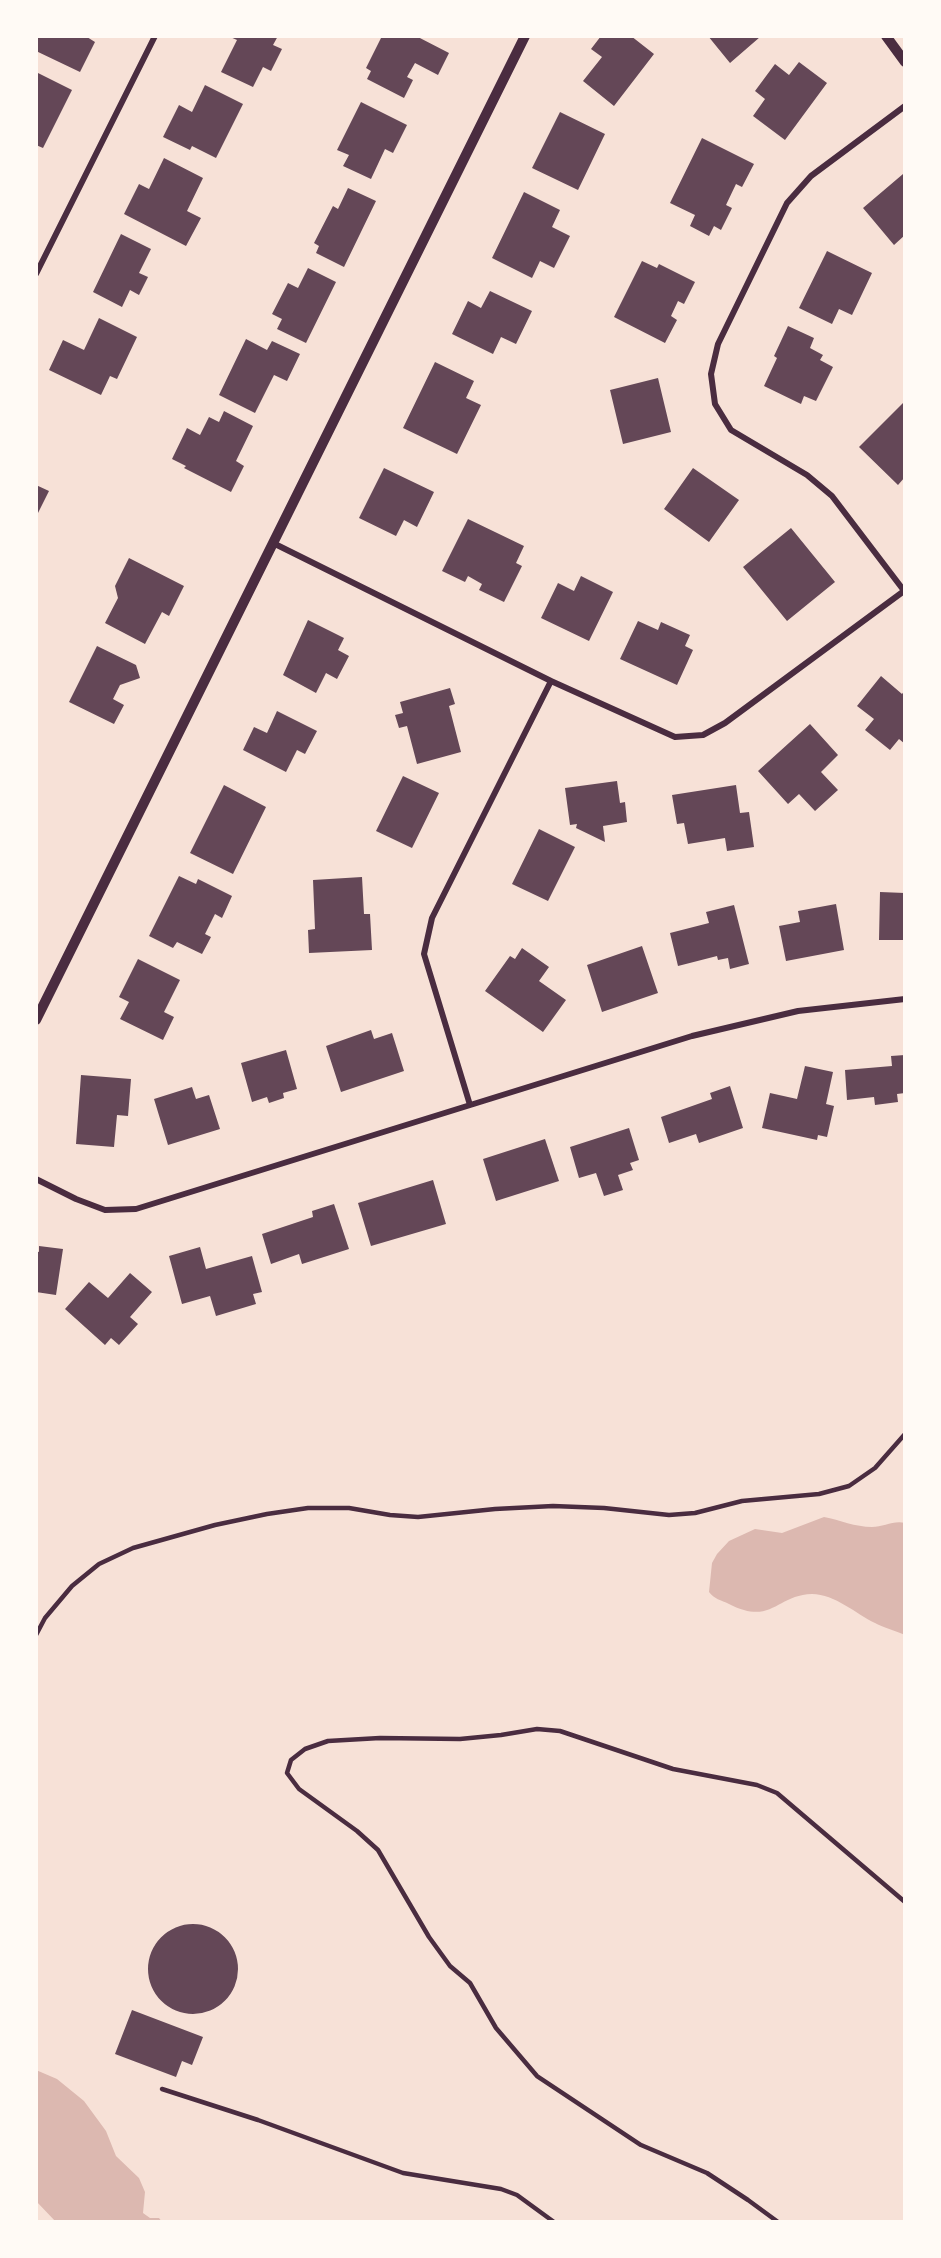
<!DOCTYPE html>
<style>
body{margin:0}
#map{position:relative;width:941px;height:2258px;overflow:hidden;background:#f7e1d7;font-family:"Noto Serif",serif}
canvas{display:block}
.frame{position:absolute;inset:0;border:38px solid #fffaf5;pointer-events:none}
</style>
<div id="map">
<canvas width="941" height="2258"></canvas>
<div class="frame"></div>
</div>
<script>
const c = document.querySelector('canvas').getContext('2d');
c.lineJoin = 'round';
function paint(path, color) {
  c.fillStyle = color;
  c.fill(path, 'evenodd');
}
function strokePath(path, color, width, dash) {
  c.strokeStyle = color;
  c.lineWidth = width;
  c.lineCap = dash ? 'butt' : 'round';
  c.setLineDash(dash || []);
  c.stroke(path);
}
paint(new Path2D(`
 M 824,1517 C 840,1520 855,1527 872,1527 C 883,1527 894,1520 905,1523 L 905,1635 C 896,1631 882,1627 875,1623 C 856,1614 835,1594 812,1594 C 776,1595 772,1626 729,1604 C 721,1600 714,1599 709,1592 L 712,1563 L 717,1554 L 729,1541 L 755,1529 L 782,1533 Z
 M 36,2070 L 57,2079 L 84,2101 L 106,2131 L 116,2156 L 139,2178 L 145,2192 L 143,2213 L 150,2218 L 159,2218 L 162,2222 L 56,2222 L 36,2201 Z`), '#dcb8b0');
paint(new Path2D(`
 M 36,36 L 87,36 L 87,37 L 95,42 L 80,72 L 36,51 Z
 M 228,36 L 278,36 L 273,45 L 282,49 L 271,71 L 263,67 L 253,87 L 221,72 L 237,40 Z
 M 382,36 L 416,36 L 449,53 L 438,75 L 415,63 L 407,77 L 413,80 L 404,98 L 367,79 L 371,71 L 366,68 Z
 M 601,36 L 631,36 L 654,54 L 614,106 L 583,81 L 602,57 L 591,49 Z
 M 708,36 L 759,36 L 760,37 L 730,63 Z
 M 799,62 L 827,83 L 785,140 L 753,116 L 765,99 L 755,91 L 775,64 L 789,75 Z
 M 36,72 L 72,90 L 43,148 L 36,145 Z
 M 205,85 L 243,104 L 216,158 L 192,146 L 190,150 L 163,137 L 179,105 L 192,112 Z
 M 361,102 L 407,125 L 393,153 L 385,149 L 371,179 L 343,166 L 349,155 L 337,150 Z
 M 560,112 L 605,134 L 578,190 L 532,168 Z
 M 702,138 L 754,164 L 742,187 L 736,184 L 726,205 L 732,208 L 721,230 L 714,226 L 709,236 L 690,226 L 695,215 L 670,203 Z
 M 164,158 L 203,178 L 187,211 L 201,218 L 186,246 L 124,214 L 139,184 L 149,189 Z
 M 903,174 L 905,177 L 905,235 L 894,245 L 863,208 Z
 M 348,188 L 376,201 L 344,267 L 316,253 L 319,246 L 314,243 L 333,206 L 338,209 Z
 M 524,192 L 560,210 L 552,227 L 570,236 L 554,268 L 540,261 L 532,278 L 492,258 Z
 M 121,234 L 151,249 L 139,273 L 148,277 L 139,295 L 130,290 L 122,307 L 93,292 Z
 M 827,251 L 872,273 L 852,315 L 839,309 L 832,324 L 799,308 Z
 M 642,261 L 657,268 L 659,264 L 695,282 L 684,304 L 678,301 L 671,316 L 677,320 L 665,343 L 614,317 Z
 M 308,268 L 336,282 L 306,343 L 277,329 L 282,319 L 272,314 L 288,283 L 298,288 Z
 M 490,291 L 532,311 L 516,344 L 501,337 L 493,354 L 452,334 L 468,301 L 481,308 Z
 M 99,318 L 137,337 L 117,379 L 110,376 L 101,395 L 49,370 L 63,340 L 84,350 Z
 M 788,326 L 814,338 L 810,348 L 823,355 L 820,360 L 833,367 L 816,401 L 804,396 L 801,404 L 764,386 L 777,358 L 774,356 Z
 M 246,339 L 267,350 L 272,341 L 300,354 L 287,381 L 274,375 L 255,413 L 219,395 Z
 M 435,362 L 474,381 L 466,398 L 481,405 L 457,454 L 403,428 Z
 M 658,378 L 671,432 L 623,444 L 610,390 Z
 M 905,401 L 905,477 L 898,485 L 859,447 Z
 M 224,411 L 253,426 L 236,461 L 244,466 L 231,492 L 184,468 L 186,466 L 172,459 L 187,428 L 200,435 L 209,417 L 219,422 Z
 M 384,468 L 434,492 L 417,527 L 404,520 L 396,536 L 359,518 Z
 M 693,468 L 739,500 L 709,542 L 664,509 Z
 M 36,485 L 49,491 L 36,517 Z
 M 468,519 L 524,546 L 516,563 L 522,566 L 504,602 L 479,590 L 482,584 L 468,576 L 465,582 L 442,571 Z
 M 791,528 L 835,582 L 787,621 L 743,567 Z
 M 129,558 L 184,586 L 169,616 L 162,612 L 145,644 L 105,623 L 118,598 L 115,586 Z
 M 581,576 L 613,592 L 589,641 L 541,618 L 558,583 L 574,591 Z
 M 308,620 L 344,638 L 338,650 L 349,656 L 337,679 L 326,673 L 316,693 L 283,675 Z
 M 638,621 L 658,630 L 661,622 L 690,635 L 685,646 L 693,650 L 677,685 L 620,659 Z
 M 97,646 L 136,665 L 140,678 L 120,685 L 113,699 L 124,705 L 114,724 L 69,702 Z
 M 881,676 L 902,694 L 905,690 L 905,744 L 899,739 L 890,750 L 865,730 L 874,719 L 857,706 Z
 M 450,688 L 455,704 L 449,706 L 461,752 L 417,764 L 407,726 L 399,728 L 395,715 L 403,713 L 400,702 Z
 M 277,711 L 317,731 L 305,754 L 297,750 L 286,772 L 243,750 L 254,727 L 267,733 Z
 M 810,724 L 838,755 L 821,772 L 838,790 L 815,811 L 799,794 L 788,804 L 758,771 Z
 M 403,776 L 439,793 L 412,848 L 376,831 Z
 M 617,781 L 620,803 L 625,802 L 627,822 L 603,826 L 605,842 L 576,828 L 577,824 L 570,825 L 565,788 Z
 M 224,785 L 266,807 L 233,874 L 190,853 Z
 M 736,785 L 740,813 L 749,812 L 754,847 L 727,851 L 725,838 L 688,844 L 684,823 L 677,824 L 672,795 Z
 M 539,829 L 575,847 L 548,901 L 512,884 Z
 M 179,876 L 196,884 L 198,879 L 232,896 L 222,918 L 215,914 L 205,934 L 211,937 L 202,954 L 177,942 L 173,948 L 149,936 Z
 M 362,877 L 364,914 L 370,914 L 372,950 L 309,953 L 308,930 L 315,929 L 313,880 Z
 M 880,892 L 905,893 L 905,940 L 879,940 Z
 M 836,904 L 844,950 L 786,961 L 779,926 L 800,922 L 798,911 Z
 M 734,905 L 749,964 L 730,969 L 728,958 L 718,960 L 717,956 L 678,966 L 670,933 L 709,923 L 706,912 Z
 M 642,946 L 658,993 L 602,1012 L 587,965 Z
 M 522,948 L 549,967 L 539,981 L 566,1000 L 543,1032 L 485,991 L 510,956 L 515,959 Z
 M 138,959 L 180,980 L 164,1012 L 174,1017 L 163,1040 L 120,1019 L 129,1002 L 119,997 Z
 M 371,1030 L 374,1039 L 392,1033 L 404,1071 L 341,1092 L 326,1046 Z
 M 286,1050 L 297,1089 L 283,1093 L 284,1098 L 269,1103 L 267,1097 L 252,1102 L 241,1063 Z
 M 905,1055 L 905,1093 L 897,1094 L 898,1102 L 875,1105 L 874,1097 L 847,1100 L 845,1070 L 892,1066 L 891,1056 Z
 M 805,1066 L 833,1072 L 826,1104 L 834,1106 L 827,1137 L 818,1135 L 817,1140 L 762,1128 L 770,1093 L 797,1099 Z
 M 81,1075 L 131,1079 L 128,1116 L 117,1115 L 114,1147 L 76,1144 Z
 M 730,1086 L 743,1128 L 699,1143 L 696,1134 L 669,1143 L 661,1117 L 712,1099 L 710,1093 Z
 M 192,1087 L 196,1099 L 209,1095 L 220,1129 L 168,1145 L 154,1099 Z
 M 629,1128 L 639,1160 L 630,1163 L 633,1170 L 618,1175 L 623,1190 L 604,1196 L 596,1173 L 579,1178 L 570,1147 Z
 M 545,1139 L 559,1181 L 496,1201 L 483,1159 Z
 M 433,1180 L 446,1224 L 371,1246 L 358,1203 Z
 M 334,1204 L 349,1249 L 302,1264 L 299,1254 L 271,1264 L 262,1234 L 313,1217 L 312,1211 Z
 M 39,1246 L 63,1249 L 56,1295 L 36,1292 L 36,1251 L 39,1252 Z
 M 200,1247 L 206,1269 L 252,1256 L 262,1292 L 253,1294 L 256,1304 L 216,1316 L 210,1296 L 182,1304 L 169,1256 Z
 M 130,1273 L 152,1292 L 130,1317 L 138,1324 L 119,1345 L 111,1338 L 105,1345 L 65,1309 L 89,1282 L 108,1298 Z
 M148 1969a45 45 0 1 1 90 0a45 45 0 1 1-90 0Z
 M 132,2010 L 203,2037 L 192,2065 L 182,2061 L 176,2077 L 115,2054 Z`), '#644757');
strokePath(new Path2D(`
 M 36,1635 L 45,1618 L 72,1586 L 99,1564 L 133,1548 L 215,1525 L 267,1514 L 308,1508 L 349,1508 L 390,1515 L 418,1517 L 495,1509 L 553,1506 L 604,1508 L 669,1515 L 695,1513 L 742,1501 L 819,1494 L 849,1486 L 875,1468 L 905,1434
 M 162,2089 L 258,2120 L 403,2173 L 501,2189 L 517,2195 L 554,2222
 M 778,2222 L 748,2200 L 707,2173 L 641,2145 L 537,2076 L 496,2028 L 470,1983 L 450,1966 L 429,1937 L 378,1850 L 357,1831 L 299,1789 L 287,1773 L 291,1760 L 305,1749 L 328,1741 L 380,1738 L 460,1739 L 501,1735 L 537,1729 L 560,1731 L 673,1769 L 757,1785 L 777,1793 L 905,1902`), '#4a2c40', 4.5);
strokePath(new Path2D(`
 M 905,106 L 811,176 L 787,203 L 718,344 L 711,374 L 715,404 L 731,430 L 807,475 L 832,496 L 905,592
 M 36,274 L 155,36
 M 273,543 L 551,681 L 675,737 L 703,735 L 725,723 L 904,591
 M 470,1105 L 424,954 L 432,918 L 551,681
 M 36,1179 L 76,1199 L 105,1210 L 136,1209 L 692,1036 L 798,1011 L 905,999`), '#4a2c40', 6);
strokePath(new Path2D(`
 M 886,36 L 905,62
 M 36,1020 L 525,36`), '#4a2c40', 10);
</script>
